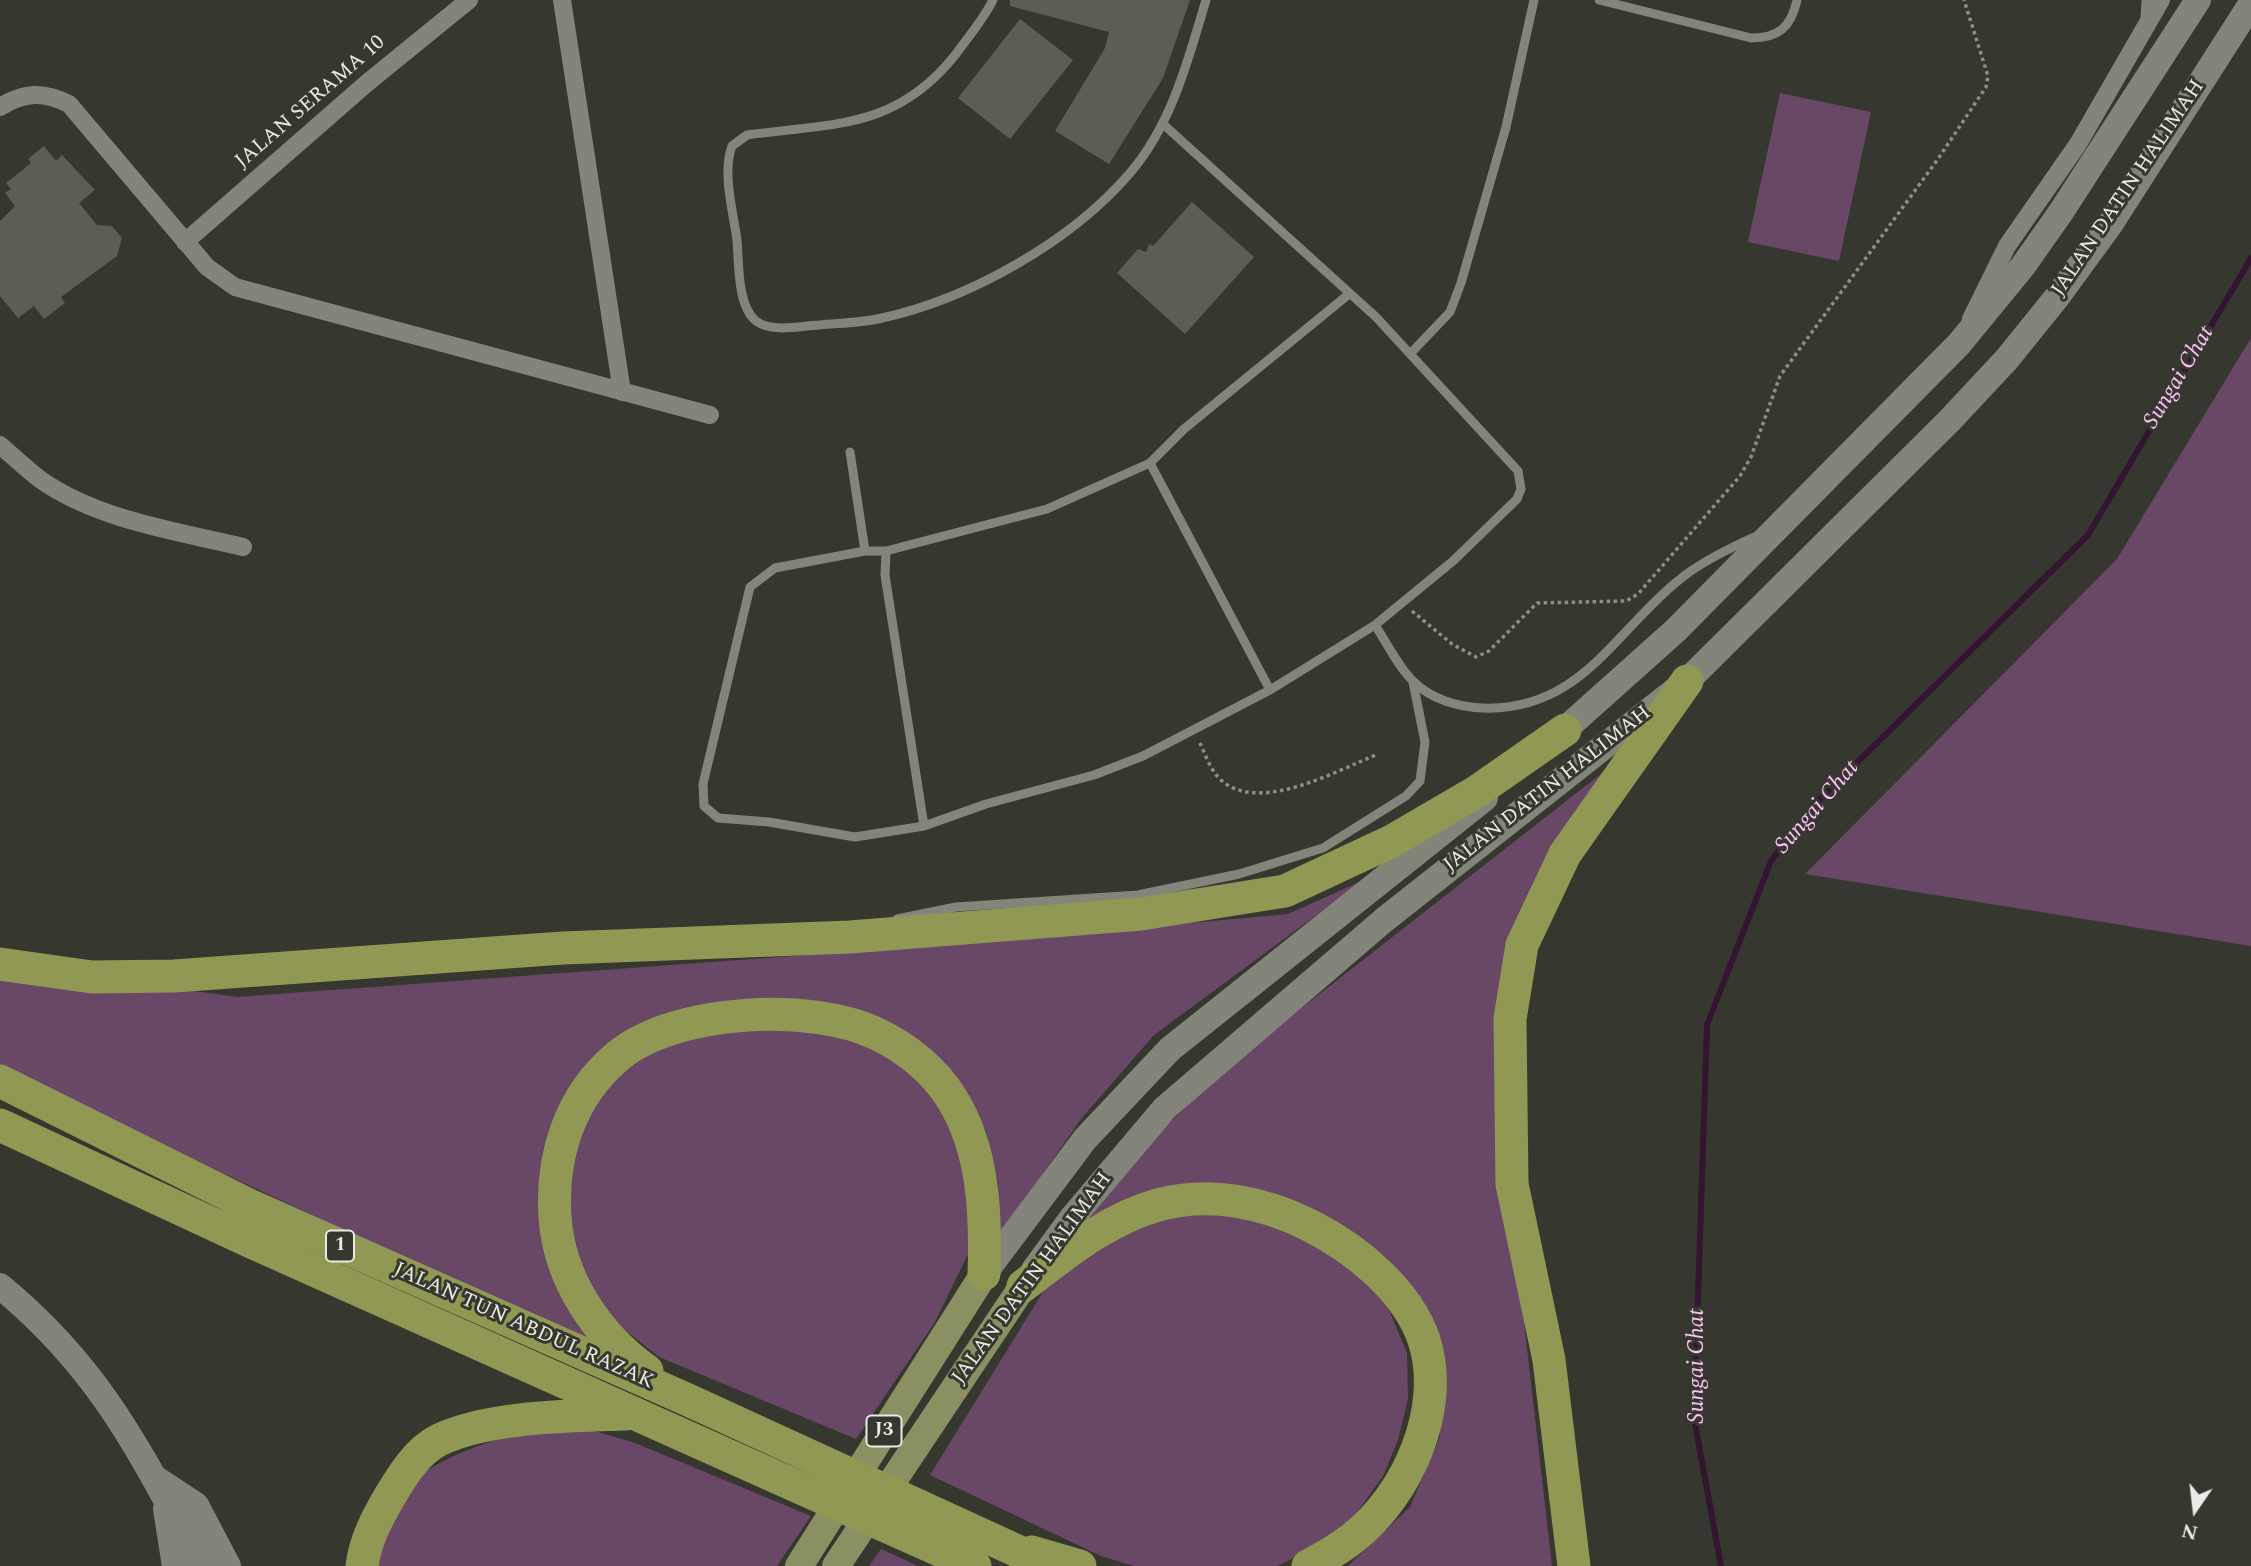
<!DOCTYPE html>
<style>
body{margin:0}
#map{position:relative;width:2251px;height:1566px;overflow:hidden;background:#36372e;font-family:Spectral,serif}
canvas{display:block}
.north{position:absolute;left:2160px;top:1475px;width:70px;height:70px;-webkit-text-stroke:5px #36372e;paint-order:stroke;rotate:194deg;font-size:19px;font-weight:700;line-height:28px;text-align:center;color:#ecece7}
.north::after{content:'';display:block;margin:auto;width:24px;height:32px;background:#ecece7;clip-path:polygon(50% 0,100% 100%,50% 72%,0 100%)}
</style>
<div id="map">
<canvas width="2251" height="1566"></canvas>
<div class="north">N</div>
</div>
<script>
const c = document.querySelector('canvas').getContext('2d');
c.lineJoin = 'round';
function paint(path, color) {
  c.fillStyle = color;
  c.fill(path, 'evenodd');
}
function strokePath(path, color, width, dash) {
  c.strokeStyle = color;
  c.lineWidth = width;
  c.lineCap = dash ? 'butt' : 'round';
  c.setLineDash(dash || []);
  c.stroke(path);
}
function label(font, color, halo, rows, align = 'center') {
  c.font = font + ' Spectral,serif';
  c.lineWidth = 6;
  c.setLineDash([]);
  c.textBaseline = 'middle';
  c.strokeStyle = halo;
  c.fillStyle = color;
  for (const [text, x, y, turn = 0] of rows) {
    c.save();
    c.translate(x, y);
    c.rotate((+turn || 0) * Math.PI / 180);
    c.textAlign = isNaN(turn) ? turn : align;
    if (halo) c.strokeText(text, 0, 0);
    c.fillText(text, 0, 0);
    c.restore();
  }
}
paint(new Path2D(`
 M 1780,93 L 1871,112 L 1839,261 L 1748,242 Z
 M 2251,338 L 2251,946 L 1805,874 L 2117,559 Z
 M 1625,755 L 1523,927 L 1499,1103 L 1552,1566 L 1348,1566 L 1410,1507 L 1440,1437 L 1440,1355 L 1414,1292 L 1389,1260 L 1307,1207 L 1232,1187 L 1064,1250 L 1104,1193 L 1150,1141 L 1239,1057 Z
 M 1364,880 L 1154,1035 L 1081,1119 L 999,1237 L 998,1185 L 986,1131 L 956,1078 L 868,1014 L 646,1026 L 549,1142 L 599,1349 L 0,1069 L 0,964 L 237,997 L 983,942 L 1288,914 Z
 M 825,1026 L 901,1057 L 958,1131 L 973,1244 L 935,1322 L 856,1439 L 659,1357 L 606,1315 L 578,1266 L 561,1212 L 569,1157 L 599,1096 L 641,1053 L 693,1033 Z
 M 1200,1212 L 1267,1217 L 1337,1252 L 1386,1303 L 1407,1353 L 1408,1399 L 1398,1440 L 1383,1476 L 1358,1511 L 1330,1541 L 1277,1566 L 1134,1566 L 1101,1556 L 930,1475 L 1046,1287 L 1134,1227 Z
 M 581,1427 L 635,1443 L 811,1516 L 777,1566 L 361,1566 C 368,1549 377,1514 389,1502 C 436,1451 514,1429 581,1427 Z
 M 881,1549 L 918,1566 L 869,1566 Z`), '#694867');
strokePath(new Path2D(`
 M 1721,1566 L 1694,1418 L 1707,1025 L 1771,861 L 1812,807 L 2088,535 L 2251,258`), '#331532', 6);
paint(new Path2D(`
 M 1010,0 L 1190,0 L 1163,78 L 1109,164 L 1055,131 L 1105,48 L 1109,32 L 1010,6 Z
 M 1020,19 L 1073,60 L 1010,139 L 958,98 Z
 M 44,146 L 56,161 L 62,155 L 95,190 L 79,203 L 97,225 L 112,226 L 122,238 L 117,256 L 61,297 L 65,303 L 44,319 L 34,306 L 18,318 L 0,296 L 0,221 L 15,206 L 5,193 L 11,189 L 6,183 L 31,163 L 28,159 Z
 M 1192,202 L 1254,257 L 1185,334 L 1117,273 L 1138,249 L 1146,252 L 1149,244 L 1153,246 Z`), '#5c5e54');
strokePath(new Path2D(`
 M 1412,611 L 1452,644 L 1476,657 L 1489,651 L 1537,603 L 1626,601 L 1638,594 L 1740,476 L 1751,457 L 1780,376 L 1938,159 L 1986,87 L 1988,76 L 1964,0
 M 1200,743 C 1205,754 1210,768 1218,777 C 1255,817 1335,771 1376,755`), '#8d8e87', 3.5, [3.5, 3.5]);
strokePath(new Path2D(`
 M 993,0 C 983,20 969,36 956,54 C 896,130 833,123 747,135 L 732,146 C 722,173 733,211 737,240 C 739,262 737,306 756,321 C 772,333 800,326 819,325 C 839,323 861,323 882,318 C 969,299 1071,242 1130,173 C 1172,124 1188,60 1206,0
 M 1599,0 L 1751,38 C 1779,38 1791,27 1797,0
 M 2145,20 L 2146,0
 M 1163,124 L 1376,317 L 1518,471 L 1521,489 L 1517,499 L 1453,561 L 1375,625 L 1270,690 L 1143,756 L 1094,775 L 986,804 L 924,826 L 855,837 L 769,822 L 718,818 L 704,806 L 703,784 L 750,587 L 775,568 L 865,551 L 886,551 L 1047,509 L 1150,463 L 1184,429 L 1349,294
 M 1410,354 L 1450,312 L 1461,283 L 1506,127 L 1534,0
 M 850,452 L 865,551
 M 1150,463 L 1270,690
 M 886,551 L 885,575 L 924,826
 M 1375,625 C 1387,643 1398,667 1414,682 C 1431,699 1458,707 1482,708 C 1582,712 1615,629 1684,576 C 1705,560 1730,548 1754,537
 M 897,919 L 956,907 L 1138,895 L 1239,874 L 1323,848 L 1406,796 L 1420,781 L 1425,742 L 1413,682`), '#83857a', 9);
strokePath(new Path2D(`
 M 562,0 L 622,392
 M 0,107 C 24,92 43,91 69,104 L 207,267 L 235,287 L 710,415
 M 185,242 L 367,83 L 469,0
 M 1971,319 L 2007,246 L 2078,144 L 2161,0
 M 0,445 C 13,456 26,469 41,480 C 98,520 176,531 243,547`), '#83857a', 18);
strokePath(new Path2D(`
 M 1552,741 L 1676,630 L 1959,344 L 2023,266 L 2061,212 L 2198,0
 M 1034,1270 L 1072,1218 L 1165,1108 L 1384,920 L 1687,681 L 1950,420 L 2007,359 L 2057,297 L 2111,223 L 2251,4
 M 984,1274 L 1085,1139 L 1170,1049 L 1485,798
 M 0,1286 C 102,1370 141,1454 202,1566
 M 158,1480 L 196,1505 L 228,1566
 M 166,1509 L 175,1566`), '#83857a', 26);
strokePath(new Path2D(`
 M 799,1566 L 984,1274
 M 836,1566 L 1023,1286`), '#8b9063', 28);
strokePath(new Path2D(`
 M 0,964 L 92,977 L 174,976 L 563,948 L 850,937 L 1141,914 L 1285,891 L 1392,841 L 1476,792 L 1565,730
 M 0,1081 L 249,1205 L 686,1399 L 1050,1566
 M 0,1125 L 247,1240 L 975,1566
 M 1023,1286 C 1064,1255 1107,1219 1158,1205 C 1210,1191 1264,1202 1311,1226 C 1356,1249 1407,1290 1424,1340 C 1446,1408 1408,1495 1353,1538 C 1339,1549 1323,1558 1308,1566
 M 647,1371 C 597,1335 559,1279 555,1217 C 551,1157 569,1097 618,1056 C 674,1009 812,1002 877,1034 C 907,1048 935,1071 952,1099 C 984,1150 986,1216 984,1274
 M 1032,1552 L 1080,1566
 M 362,1566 C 365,1541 377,1518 390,1496 C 402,1476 417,1451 439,1440 C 489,1416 571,1416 626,1414
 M 1574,1566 L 1549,1360 L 1512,1184 L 1510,1019 L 1522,945 L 1565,854 L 1687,681`), '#919853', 33);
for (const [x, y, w] of [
 [340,1246,28],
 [884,1431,35]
]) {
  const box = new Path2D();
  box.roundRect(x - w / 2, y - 15.5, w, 31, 5);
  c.fillStyle = '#36372e';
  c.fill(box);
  strokePath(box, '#ecece7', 2);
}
label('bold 19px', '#ecece7', null, [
 ["1",340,1246],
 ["J3",884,1431]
]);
label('21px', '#ecece7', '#36372e', [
 ["JALAN SERAMA 10",311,103,-41],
 ["JALAN DATIN HALIMAH",2129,189,-56],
 ["JALAN DATIN HALIMAH",1548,790,-38],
 ["JALAN DATIN HALIMAH",1033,1279,-54],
 ["JALAN TUN ABDUL RAZAK",523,1327,24]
]);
label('italic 23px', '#ffc3f9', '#36372e', [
 ["Sungai Chat",2180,378,-59],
 ["Sungai Chat",1818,808,-49],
 ["Sungai Chat",1698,1366,-90]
]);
</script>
